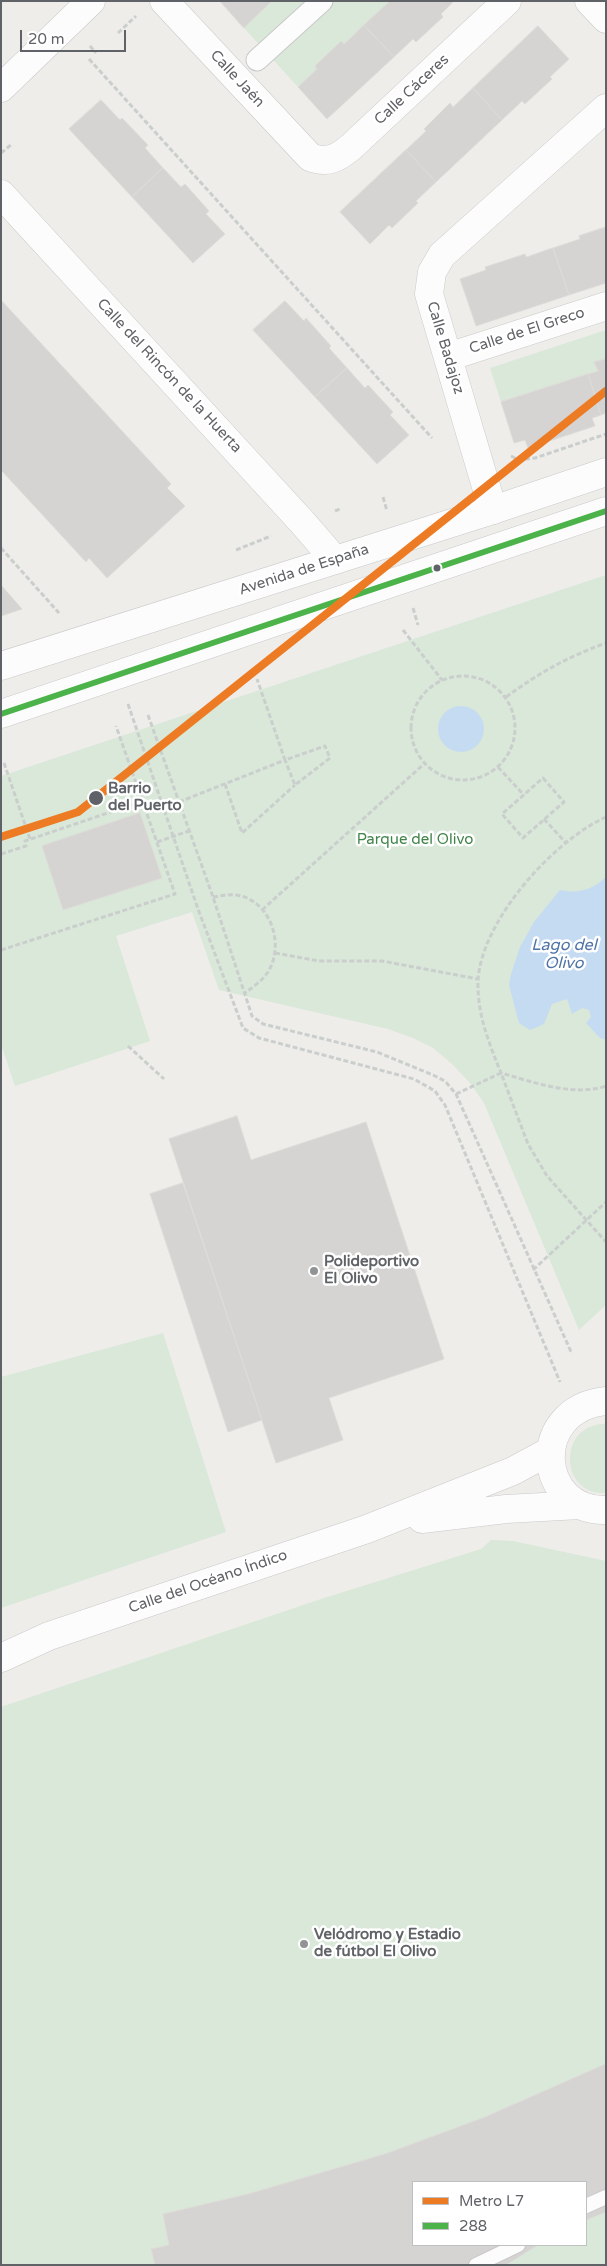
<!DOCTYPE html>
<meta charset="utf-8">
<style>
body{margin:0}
#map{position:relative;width:607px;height:2266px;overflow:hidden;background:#eeedea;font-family:"Varela Round",sans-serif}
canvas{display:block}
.frame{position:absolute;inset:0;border:2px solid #5f6266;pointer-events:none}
.legend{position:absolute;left:412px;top:2181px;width:175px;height:65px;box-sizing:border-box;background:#fff;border:1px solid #bfc0c2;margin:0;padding:6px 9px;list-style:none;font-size:15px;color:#5f6266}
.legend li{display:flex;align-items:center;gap:10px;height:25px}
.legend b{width:25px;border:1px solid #bfc0c2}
.scale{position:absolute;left:20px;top:30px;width:106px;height:22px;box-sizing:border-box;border:2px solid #5f6266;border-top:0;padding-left:6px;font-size:15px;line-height:18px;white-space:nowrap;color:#5f6266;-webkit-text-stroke:4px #fff;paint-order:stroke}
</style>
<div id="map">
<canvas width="607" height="2266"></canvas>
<div class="frame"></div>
<ul class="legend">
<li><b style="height:6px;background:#ed7b24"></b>Metro L7</li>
<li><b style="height:6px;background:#4bb349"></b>288</li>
</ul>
<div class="scale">20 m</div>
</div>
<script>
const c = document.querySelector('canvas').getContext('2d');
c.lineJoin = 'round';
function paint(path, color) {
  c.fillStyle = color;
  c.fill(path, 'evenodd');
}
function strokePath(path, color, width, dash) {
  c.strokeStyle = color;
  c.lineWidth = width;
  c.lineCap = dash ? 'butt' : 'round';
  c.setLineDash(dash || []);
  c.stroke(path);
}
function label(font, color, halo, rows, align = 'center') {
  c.font = font + ' "Varela Round",sans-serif';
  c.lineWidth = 5;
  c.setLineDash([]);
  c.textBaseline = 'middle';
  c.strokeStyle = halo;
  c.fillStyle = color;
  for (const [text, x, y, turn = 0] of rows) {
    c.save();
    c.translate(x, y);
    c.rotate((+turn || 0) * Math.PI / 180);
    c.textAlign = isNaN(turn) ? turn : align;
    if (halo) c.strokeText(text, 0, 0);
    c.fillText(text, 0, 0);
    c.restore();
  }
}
paint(new Path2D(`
 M 272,1 L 390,1 L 344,44 L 341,41 L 317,69 L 298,87 L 244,28 Z
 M 606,330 L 606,359 L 595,362 L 598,371 L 501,402 L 490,368 Z
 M 606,575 L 606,1305 L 579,1330 L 484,1103 L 470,1083 L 452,1064 L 433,1048 L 413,1038 L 388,1029 L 219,990 L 192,912 L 116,936 L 150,1041 L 15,1086 L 1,1044 L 1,776 Z
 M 163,1333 L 226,1532 L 1,1608 L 1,1377 Z
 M 606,1424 L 606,1493 C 559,1496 557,1423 606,1424 Z
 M 491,1540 L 513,1541 L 606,1561 L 606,2265 L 1,2265 L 1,1707 L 321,1599 L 481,1549 ZM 413,2182 L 586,2182 L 586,2245 L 413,2245 Z`), '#d9e8d8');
paint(new Path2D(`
 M438 729a23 23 0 1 1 46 0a23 23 0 1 1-46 0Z
 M 606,877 L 606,1040 L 600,1038 L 586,1023 L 591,1017 L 589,1010 L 582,1008 L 572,1014 L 567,999 L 552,1004 L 544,1024 L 530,1030 L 519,1023 L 509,985 L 511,974 L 520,947 L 534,922 L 560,890 C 578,894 592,890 606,877 Z`), '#c5dbf2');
const building = new Path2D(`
 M 220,1 L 272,1 L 244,28 Z
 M 390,1 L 454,1 L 441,14 L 443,17 L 416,42 L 413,39 L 394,57 L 364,25 Z
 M 364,25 L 394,57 L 327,119 L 298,87 L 317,69 L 315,66 L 341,41 L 344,44 Z
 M 538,26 L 569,59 L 550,77 L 552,79 L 525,104 L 522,101 L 502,120 L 473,88 Z
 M 473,88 L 502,120 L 436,182 L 406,150 L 426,131 L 424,129 L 450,103 L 453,107 Z
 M 101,100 L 120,120 L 122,118 L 148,145 L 145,148 L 163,168 L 132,197 L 69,129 Z
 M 406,150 L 436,182 L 416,201 L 418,203 L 392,228 L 389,225 L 370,244 L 340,212 Z
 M 163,168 L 181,187 L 185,184 L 209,211 L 206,214 L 225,234 L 193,263 L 132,197 Z
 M 606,227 L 606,283 L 569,295 L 553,248 L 580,239 L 579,236 Z
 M 553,248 L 569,295 L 476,326 L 460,279 L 486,270 L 485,267 L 525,254 L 526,257 Z
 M 1,300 L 171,484 L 167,488 L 185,506 L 107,578 L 89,558 L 86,562 L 1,470 Z
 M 285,301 L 304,321 L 306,318 L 331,346 L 329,348 L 347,368 L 315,397 L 253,330 Z
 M 606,359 L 606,413 L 601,415 L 588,374 L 598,371 L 594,362 Z
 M 347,368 L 365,388 L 368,385 L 393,412 L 390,415 L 409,435 L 377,464 L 315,397 Z
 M 588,374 L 601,415 L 592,418 L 595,426 L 528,448 L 525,440 L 514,443 L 501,402 Z
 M 1,585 L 22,609 L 1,616 Z
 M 140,813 L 162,878 L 63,910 L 42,846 Z
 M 237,1116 L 251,1160 L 366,1122 L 444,1359 L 329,1398 L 343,1440 L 276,1463 L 169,1139 Z
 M 183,1183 L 262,1420 L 228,1432 L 150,1194 Z
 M 606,2064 L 606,2212 L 586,2220 L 586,2182 L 413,2182 L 413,2245 L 538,2245 L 506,2265 L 155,2265 L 151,2249 L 169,2245 L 163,2214 L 248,2194 L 385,2154 L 485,2117 Z`);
paint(building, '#d5d4d2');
strokePath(building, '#dedcd9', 1);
const service = new Path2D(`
 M 586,2206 L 606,2197
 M 476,2265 L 518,2245`);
const pedestrian = new Path2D(`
 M 257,60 L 322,1`);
const minor = new Path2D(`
 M 164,1 L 310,157 C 327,164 338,158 351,147 L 507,1
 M 589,1 L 606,19
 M 1,88 L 91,1
 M 1,194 L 303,523 L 335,560
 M 448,357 L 606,306
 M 493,510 L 429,294 L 432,272 L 442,255 L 606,108
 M 606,1401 C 528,1409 537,1512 606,1510
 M 422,1519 L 506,1509 L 580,1505
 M 1,1658 L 49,1636 L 367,1529 L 513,1471 L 550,1451`);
const secondary = new Path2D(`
 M 1,666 L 493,510 L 606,472
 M 1,714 L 606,511`);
strokePath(service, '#c9c9c9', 16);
strokePath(pedestrian, '#c9c9c9', 23);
strokePath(minor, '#c9c9c9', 29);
strokePath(secondary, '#c9c9ca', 29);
strokePath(new Path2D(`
 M 118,33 L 136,16
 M 90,46 L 96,53
 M 89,59 L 432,438
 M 1,153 L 12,144
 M 511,456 L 519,460 L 535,458 L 606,434
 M 383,497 L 387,511
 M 335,511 L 342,508
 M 1,548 L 59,613
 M 236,550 L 271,536
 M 413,608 L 418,625
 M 403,630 L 442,680
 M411 728a52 52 0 1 1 104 0a52 52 0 1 1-104 0Z
 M 506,697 C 541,672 565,658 606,643
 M 128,704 L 198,909 L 243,1028 L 259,1038 L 414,1079 L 435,1091 L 445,1105 L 560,1382
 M 148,715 L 213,897 L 252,1016 L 263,1024 L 377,1052 L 433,1075 L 445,1081 L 456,1094 L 572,1354
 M 4,763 L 30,839
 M 498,767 L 524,795
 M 543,778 L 564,802 L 523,838 L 502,814 Z
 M 225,784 L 242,833 L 295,785
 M 179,802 L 285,760 L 295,785 L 330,758 L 325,746 L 285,760 L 257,679
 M 606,817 C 553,841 481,921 478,981 C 477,1014 489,1043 501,1073 C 533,1082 573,1097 606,1086
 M 544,819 L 567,844
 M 157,842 L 189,831
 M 1,854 L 26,846 L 25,841 L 143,801
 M 213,897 C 225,895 236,893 247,898 C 274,910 283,948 268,972 C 262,981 253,987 245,993
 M 262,910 L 424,764
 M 1,950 L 175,894 L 116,726
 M 275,953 L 319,961 L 382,961 L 478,979
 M 128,1046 L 164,1079
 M 456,1094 L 501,1073 L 528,1144 L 547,1176 L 606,1242
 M 533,1270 L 606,1202`), '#cacecd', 3, [5, 2.5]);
strokePath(service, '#fcfcfc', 14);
strokePath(pedestrian, '#fcfcfc', 21);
strokePath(minor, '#fcfcfc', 28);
strokePath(secondary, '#fcfcfc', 28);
strokePath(new Path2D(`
 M 1,714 L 606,511`), '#4bb349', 6);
strokePath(new Path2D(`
 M 1,837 L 78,812 L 606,391`), '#ed7b24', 8);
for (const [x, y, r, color] of [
 [437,568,4.5,"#5f6266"],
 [96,798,8,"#5f6266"],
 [314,1271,5,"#919394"],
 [304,1944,5,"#919394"]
]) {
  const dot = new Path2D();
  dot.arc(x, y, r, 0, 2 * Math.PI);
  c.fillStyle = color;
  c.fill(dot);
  strokePath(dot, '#fff', 2);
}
label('15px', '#5f6266', '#fff', [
 ["Calle Jaén",237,79,47],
 ["Calle Cáceres",412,90,-43],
 ["Calle de El Greco",527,331,-18],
 ["Calle Badajoz",445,348,73],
 ["Calle del Rincón de la Huerta",169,376,47],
 ["Avenida de España",304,570,-18],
 ["Calle del Océano Índico",208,1582,-19]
]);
label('bold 15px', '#5f6266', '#fff', [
 ["Barrio",108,789],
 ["del Puerto",108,806]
], 'left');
label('15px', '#418449', '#fff', [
 ["Parque del Olivo",415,840]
]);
label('bold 15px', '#5f6266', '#fff', [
 ["Polideportivo",324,1262],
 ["El Olivo",324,1279],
 ["Velódromo y Estadio",314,1935],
 ["de fútbol El Olivo",314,1952]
], 'left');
label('italic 16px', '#5074a6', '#fff', [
 ["Lago del",564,946],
 ["Olivo",564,964]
]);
</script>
